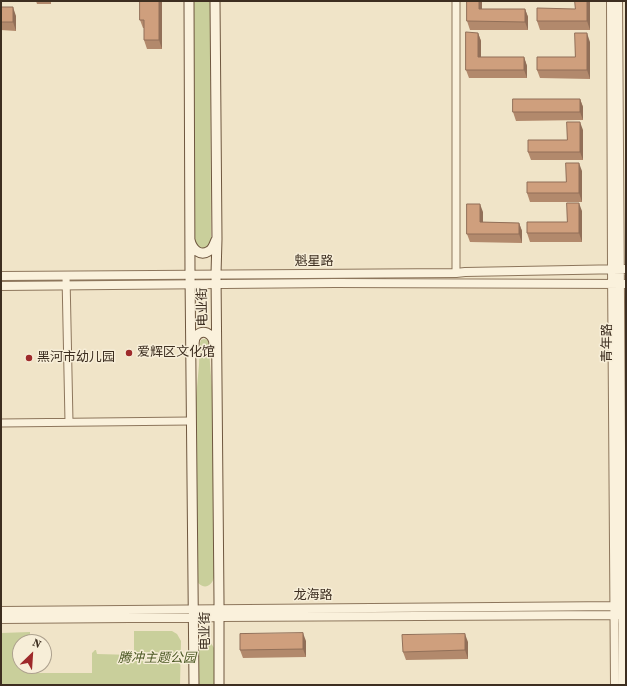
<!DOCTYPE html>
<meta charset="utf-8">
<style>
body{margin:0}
#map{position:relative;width:627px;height:686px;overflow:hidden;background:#f0e4c8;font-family:"Source Serif 4",serif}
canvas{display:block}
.frame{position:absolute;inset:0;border:2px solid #3d2e20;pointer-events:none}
.north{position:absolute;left:12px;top:634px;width:40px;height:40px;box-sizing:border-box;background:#f7eed8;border:1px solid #ada18e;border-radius:50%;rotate:25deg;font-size:11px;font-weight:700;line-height:16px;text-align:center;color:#3d2e20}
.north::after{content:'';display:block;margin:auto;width:14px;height:18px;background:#9e2a2b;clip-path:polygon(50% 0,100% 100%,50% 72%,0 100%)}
</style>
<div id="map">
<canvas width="627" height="686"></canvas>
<div class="frame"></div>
<div class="north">N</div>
</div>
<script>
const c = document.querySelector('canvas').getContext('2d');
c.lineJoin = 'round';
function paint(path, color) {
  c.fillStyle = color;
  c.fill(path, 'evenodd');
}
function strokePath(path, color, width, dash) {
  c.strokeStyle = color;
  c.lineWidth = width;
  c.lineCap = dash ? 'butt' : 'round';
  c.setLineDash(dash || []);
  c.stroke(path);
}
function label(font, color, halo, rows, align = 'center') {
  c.font = font + ' "Source Serif 4","Noto Sans SC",serif';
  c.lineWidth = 3;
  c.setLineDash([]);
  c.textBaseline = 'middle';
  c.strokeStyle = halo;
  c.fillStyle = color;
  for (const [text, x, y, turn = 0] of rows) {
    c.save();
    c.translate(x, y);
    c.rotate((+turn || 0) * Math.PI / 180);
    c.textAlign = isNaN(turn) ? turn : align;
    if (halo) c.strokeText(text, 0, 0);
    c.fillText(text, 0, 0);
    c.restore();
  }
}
paint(new Path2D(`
 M 194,1 L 210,1 L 211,242 L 209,247 L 200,250 L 194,241 Z
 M 204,339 L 208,340 L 209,343 L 210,364 L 213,400 L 214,577 C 211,590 199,589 195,577 L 196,398 L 199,365 L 200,343 L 201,340 Z
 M 134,631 L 172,631 L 177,634 L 181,641 L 180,685 L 1,685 L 1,633 L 30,632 L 30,642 L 20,642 L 20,666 L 31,666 L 31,673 L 92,673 L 92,653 L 95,650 L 96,650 L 97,654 L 134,655 Z
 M 205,641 L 211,643 L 214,648 L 215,685 L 197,685 L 198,645 L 200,643 Z`), '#c9cf9b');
const minor = new Path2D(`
 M 456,273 L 456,1
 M 66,276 L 69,422
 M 1,423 L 191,421`);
const tertiary = new Path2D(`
 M 611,1 L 612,269 L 615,685
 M 618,1 L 622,598 L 623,624 L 623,685
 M 1,276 L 456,273 L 465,272 L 626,269
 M 1,286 L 335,283 L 626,284
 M 1,611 L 619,606
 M 1,619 L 129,618 L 193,618 L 219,617 L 618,615`);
const secondary = new Path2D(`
 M 189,1 L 190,274 L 194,685
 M 215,1 L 217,239 L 216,274 L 219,601 L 219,685
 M 190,240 C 192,249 200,257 209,251 C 213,249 214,244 216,240
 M 194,348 C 194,345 194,341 195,338 C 201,327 214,333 214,345`);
strokePath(minor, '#8d765c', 9);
strokePath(tertiary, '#8d765c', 10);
strokePath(secondary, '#6f573f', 11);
strokePath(minor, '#faf1dc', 7);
strokePath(tertiary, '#faf1dc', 8);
strokePath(secondary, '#faf1dc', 9);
paint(new Path2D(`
 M 36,1 L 51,1 L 51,4 L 37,4 Z
 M 162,1 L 162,49 L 147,49 L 144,40 L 144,28 L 143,28 L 140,20 Z
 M 482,1 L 482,9 L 525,9 L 528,17 L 528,30 L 470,30 L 467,21 Z
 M 590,1 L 590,30 L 540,30 L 537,21 L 575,9 Z
 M 1,7 L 16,16 L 16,31 L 1,30 Z
 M 478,33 L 481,41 L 481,57 L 524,57 L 527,66 L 527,78 L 469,78 L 466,70 Z
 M 590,42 L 590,79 L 540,78 L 537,70 L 575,57 Z
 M 580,99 L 583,107 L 583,120 L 516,121 L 513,112 Z
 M 583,130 L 583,160 L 531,160 L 528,152 L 567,140 Z
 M 582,171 L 582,202 L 530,202 L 527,193 L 566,182 Z
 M 582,211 L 582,242 L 530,242 L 527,233 L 567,222 Z
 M 483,212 L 483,222 L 519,223 L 522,231 L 522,243 L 470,242 L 467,234 Z
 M 306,641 L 306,657 L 243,658 L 240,650 Z
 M 468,642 L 468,659 L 406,660 L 403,652 Z`), '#b2896c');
paint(new Path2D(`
 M 159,1 L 162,1 L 162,49 L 159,40 Z
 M 479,1 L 482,1 L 482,17 L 479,9 Z
 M 587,1 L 590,1 L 590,30 L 587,21 Z
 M 13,7 L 16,16 L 16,31 L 13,22 Z
 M 525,9 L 528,17 L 528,30 L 525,22 Z
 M 478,33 L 481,41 L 481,65 L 478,57 Z
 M 587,33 L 590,42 L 590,79 L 587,70 Z
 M 524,57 L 527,66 L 527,78 L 524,70 Z
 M 580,99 L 583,107 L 583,120 L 580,112 Z
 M 580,122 L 583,130 L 583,160 L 580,152 Z
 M 579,163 L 582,171 L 582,202 L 579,193 Z
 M 579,203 L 582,211 L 582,242 L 579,233 Z
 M 480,204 L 483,212 L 483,231 L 480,222 Z
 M 519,223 L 522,231 L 522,243 L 519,234 Z
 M 303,633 L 306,641 L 306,657 L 303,649 Z
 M 465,634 L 468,642 L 468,659 L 465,650 Z`), '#916f58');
const building = new Path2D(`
 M 140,1 L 159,1 L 159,40 L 144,40 L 144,20 L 140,20 Z
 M 467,1 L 479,1 L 479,9 L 525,9 L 525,22 L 467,21 Z
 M 575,1 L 587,1 L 587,21 L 537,21 L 537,8 L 575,9 Z
 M 1,7 L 13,7 L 13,22 L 1,22 Z
 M 466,32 L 478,33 L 478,57 L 524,57 L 524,70 L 466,70 Z
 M 575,33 L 587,33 L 587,70 L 537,70 L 537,57 L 575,57 Z
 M 513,99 L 580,99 L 580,112 L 513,112 Z
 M 567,122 L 580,122 L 580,152 L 528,152 L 528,140 L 567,140 Z
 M 566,163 L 579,163 L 579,193 L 527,193 L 527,182 L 566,182 Z
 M 567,203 L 579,203 L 579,233 L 527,233 L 527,222 L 567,222 Z
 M 467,204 L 480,204 L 480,222 L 519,223 L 519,234 L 467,234 Z
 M 303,633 L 303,649 L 240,650 L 240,634 Z
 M 465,634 L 465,650 L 403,652 L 402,635 Z`);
paint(building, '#cf9f7d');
strokePath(building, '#916f58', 1);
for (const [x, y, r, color] of [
 [129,353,4,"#9e2a2b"],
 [29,358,4,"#9e2a2b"]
]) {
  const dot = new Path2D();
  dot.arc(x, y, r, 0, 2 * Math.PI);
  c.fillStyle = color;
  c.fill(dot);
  strokePath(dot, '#f7eed8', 1.5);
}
label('13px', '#3d2e20', '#f7eed8', [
 ["魁星路",314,262],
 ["电业街",203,307,-91],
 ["青年路",608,343,-90],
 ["龙海路",313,596],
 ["电业街",206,631,-90]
]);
label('13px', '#3d2e20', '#f7eed8', [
 ["爱辉区文化馆",137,353],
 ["黑河市幼儿园",37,358]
], 'left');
label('italic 13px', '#4d5a26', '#f7eed8', [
 ["腾冲主题公园",157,659]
]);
</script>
